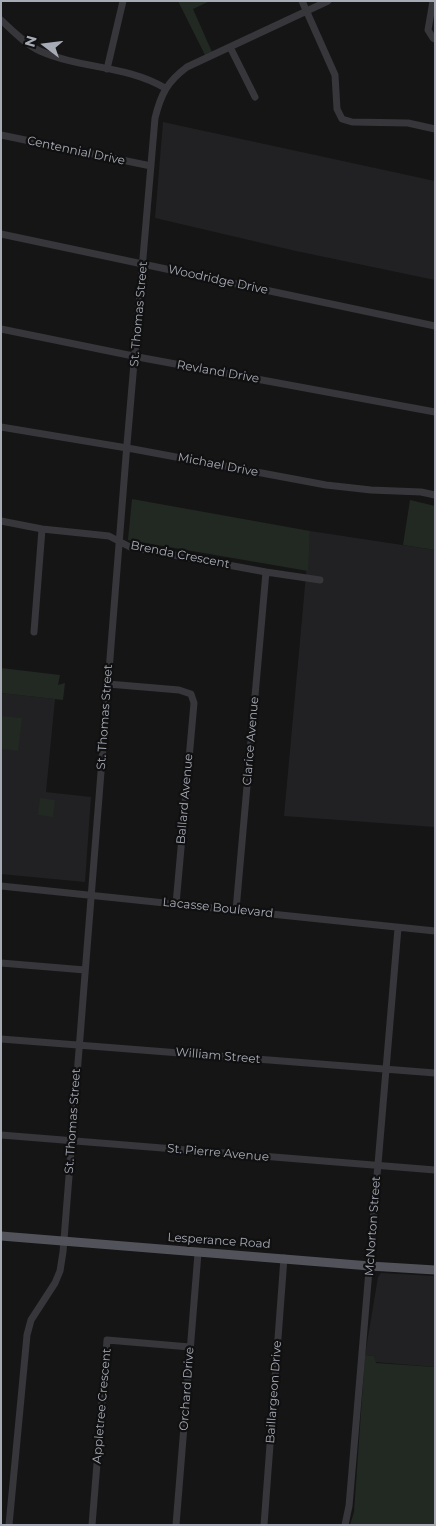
<!DOCTYPE html>
<style>
body{margin:0}
#map{position:relative;width:436px;height:1526px;overflow:hidden;background:#151516;font-family:Montserrat,sans-serif}
canvas{display:block}
.frame{position:absolute;inset:0;border:2px solid #a7abb6;pointer-events:none}
.north{position:absolute;left:20px;top:20px;width:50px;height:50px;-webkit-text-stroke:4px #101011;paint-order:stroke;rotate:285deg;font-size:14px;font-weight:700;line-height:20px;text-align:center;color:#a7abb6}
.north::after{content:'';display:block;margin:auto;width:18px;height:22px;background:#a7abb6;clip-path:polygon(50% 0,100% 100%,50% 72%,0 100%)}
</style>
<div id="map">
<canvas width="436" height="1526"></canvas>
<div class="frame"></div>
<div class="north">N</div>
</div>
<script>
const c = document.querySelector('canvas').getContext('2d');
c.lineJoin = 'round';
function paint(path, color) {
  c.fillStyle = color;
  c.fill(path, 'evenodd');
}
function strokePath(path, color, width, dash) {
  c.strokeStyle = color;
  c.lineWidth = width;
  c.lineCap = dash ? 'butt' : 'round';
  c.setLineDash(dash || []);
  c.stroke(path);
}
function label(font, color, halo, rows, align = 'center') {
  c.font = font + ' Montserrat,sans-serif';
  c.lineWidth = 4.5;
  c.setLineDash([]);
  c.textBaseline = 'middle';
  c.strokeStyle = halo;
  c.fillStyle = color;
  for (const [text, x, y, turn = 0] of rows) {
    c.save();
    c.translate(x, y);
    c.rotate((+turn || 0) * Math.PI / 180);
    c.textAlign = isNaN(turn) ? turn : align;
    if (halo) c.strokeText(text, 0, 0);
    c.fillText(text, 0, 0);
    c.restore();
  }
}
paint(new Path2D(`
 M 163,122 L 435,181 L 435,280 L 296,251 L 155,218 Z
 M 310,531 L 435,550 L 435,827 L 284,816 Z
 M 1,693 L 55,699 L 46,792 L 91,797 L 85,882 L 1,874 Z
 M 381,1273 L 435,1276 L 435,1367 L 375,1362 L 374,1356 L 365,1355 L 378,1277 Z`), '#212123');
paint(new Path2D(`
 M 178,1 L 210,1 L 193,9 L 212,52 L 205,55 Z
 M 132,499 L 310,531 L 308,571 L 128,540 Z
 M 410,500 L 435,506 L 435,550 L 403,545 Z
 M 1,668 L 60,675 L 58,685 L 65,683 L 63,700 L 1,693 Z
 M 1,716 L 22,718 L 18,751 L 1,749 Z
 M 40,798 L 55,800 L 53,817 L 38,815 Z
 M 365,1355 L 374,1356 L 376,1363 L 435,1367 L 435,1525 L 350,1525 L 354,1512 Z`), '#212922');
strokePath(new Path2D(`
 M 302,1 L 335,75 L 337,109 L 342,119 L 352,122 L 408,123 L 435,129
 M 433,1 L 428,30 L 433,38 L 435,39
 M 1,20 C 13,31 25,44 40,51 C 81,69 126,65 165,88
 M 230,47 L 255,97
 M 107,69 L 123,1
 M 1,135 L 151,166
 M 1,234 L 435,326
 M 1,329 L 143,358 L 435,412
 M 1,427 L 133,449 L 326,485 L 371,490 L 421,492 L 435,495
 M 1,521 L 42,529 L 109,536 L 130,547 L 266,572 L 320,580
 M 34,632 L 42,529
 M 108,684 L 179,690 L 191,694 L 194,703 L 176,904
 M 1,886 L 435,931
 M 236,910 L 266,572
 M 1,963 L 85,970
 M 1,1039 L 435,1073
 M 1,1135 L 435,1170
 M 9,1525 L 27,1335 L 31,1320 L 55,1283 L 60,1271 L 63,1252 L 126,456 L 155,118 C 161,94 167,82 187,67 L 328,1
 M 92,1525 L 107,1340 L 190,1347
 M 176,1525 L 198,1253
 M 264,1525 L 284,1258
 M 345,1525 L 349,1506 L 398,928`), '#36363b', 7);
strokePath(new Path2D(`
 M 1,1236 L 370,1266 L 435,1270`), '#52535a', 9);
label('12px', '#a7abb6', '#101011', [
 ["Centennial Drive",76,151,12],
 ["Woodridge Drive",218,280,12],
 ["St. Thomas Street",139,314,-85],
 ["Revland Drive",218,372,10],
 ["Michael Drive",218,465,11],
 ["Brenda Crescent",180,555,11],
 ["St. Thomas Street",105,717,-86],
 ["Clarice Avenue",251,741,-85],
 ["Ballard Avenue",185,799,-85],
 ["Lacasse Boulevard",218,908,6],
 ["William Street",218,1056,5],
 ["St. Thomas Street",73,1121,-86],
 ["St. Pierre Avenue",218,1153,5],
 ["McNorton Street",373,1226,-86],
 ["Lesperance Road",219,1241,4],
 ["Orchard Drive",187,1389,-86],
 ["Baillargeon Drive",274,1392,-86],
 ["Appletree Crescent",102,1406,-85]
]);
</script>
